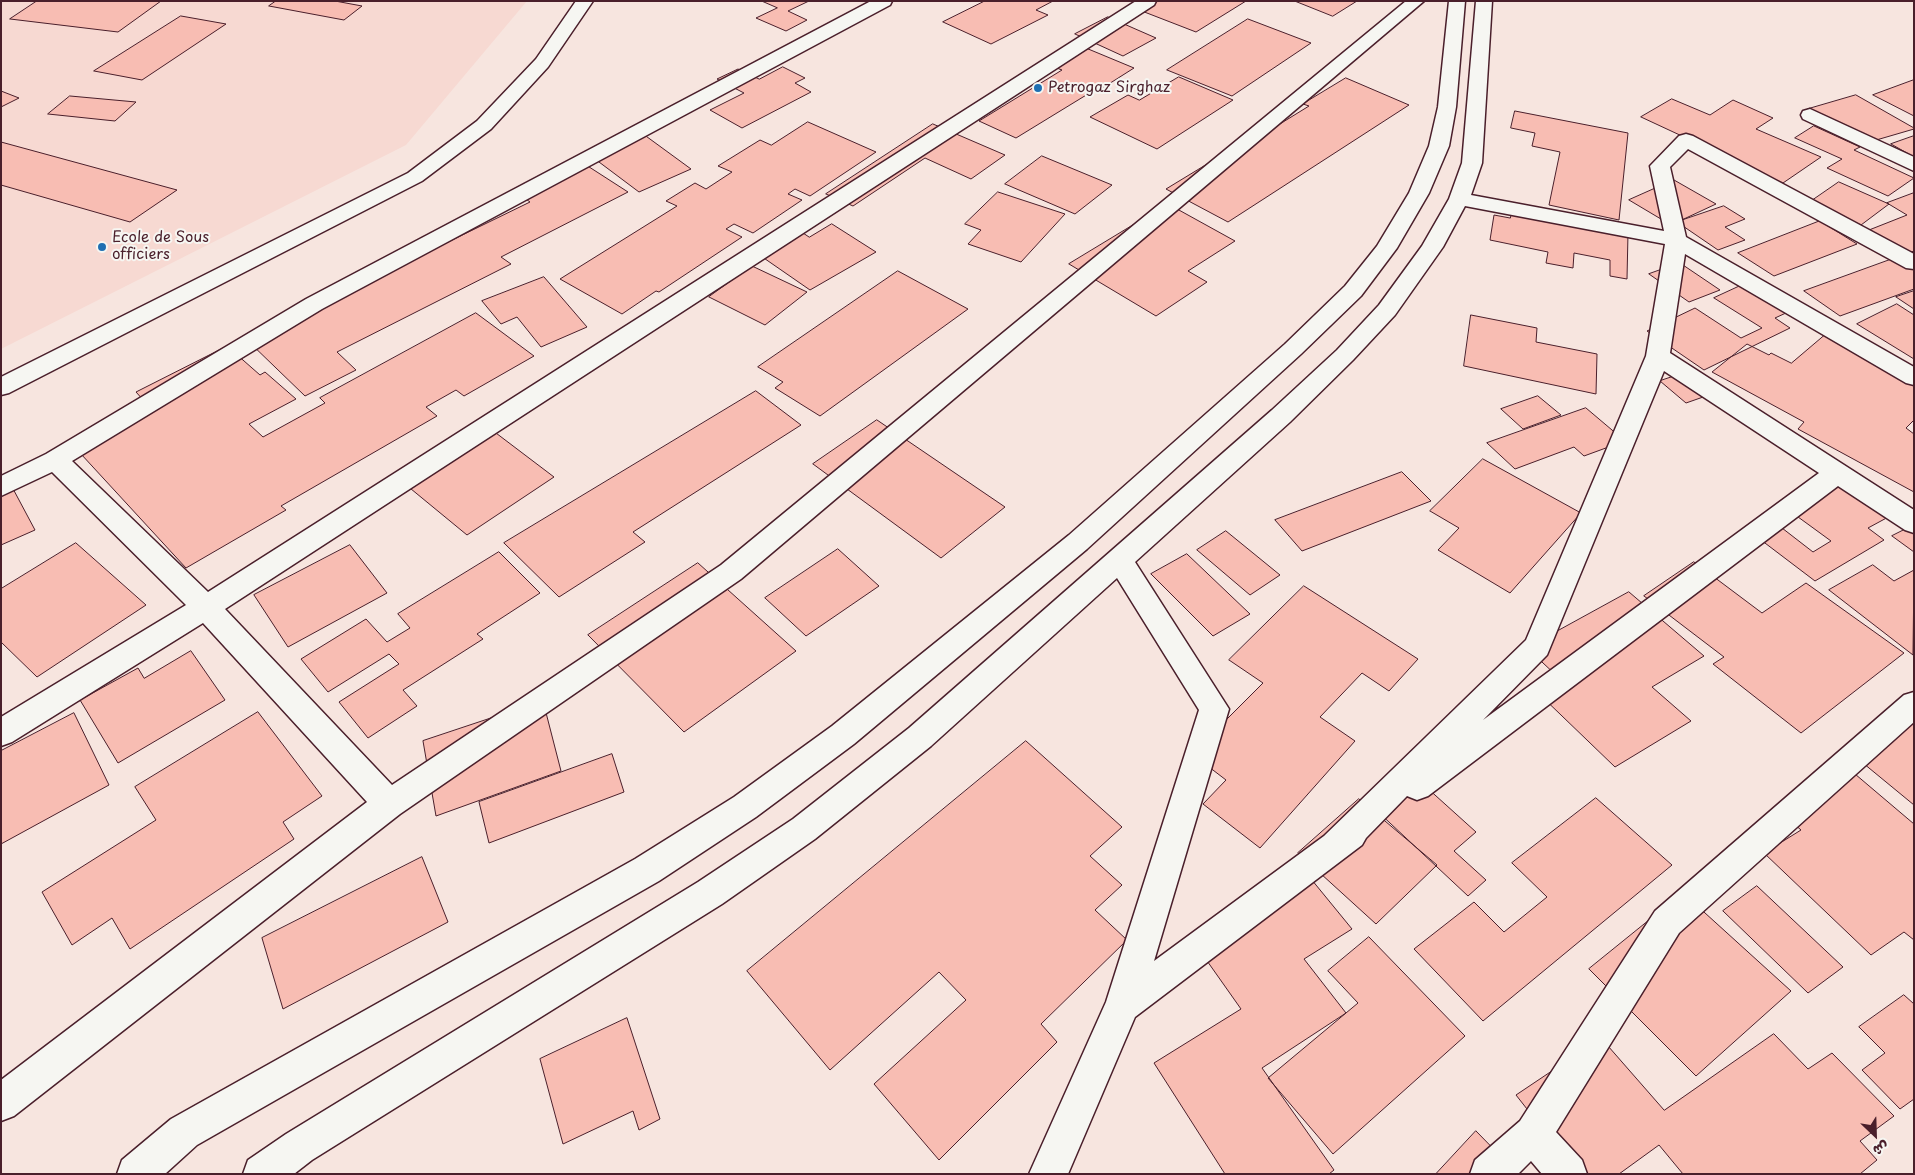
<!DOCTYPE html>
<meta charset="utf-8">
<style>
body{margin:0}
#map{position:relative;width:1915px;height:1175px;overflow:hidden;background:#f7e5df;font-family:"Playpen Sans","Playpen Sans Arabic",sans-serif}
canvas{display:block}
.frame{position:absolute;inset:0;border:2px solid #4a1f2b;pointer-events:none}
.north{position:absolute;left:1850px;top:1110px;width:50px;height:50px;-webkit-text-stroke:4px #f6f6f2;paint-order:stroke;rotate:156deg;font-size:14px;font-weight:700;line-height:20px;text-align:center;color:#4a1f2b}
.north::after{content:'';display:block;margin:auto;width:18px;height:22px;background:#4a1f2b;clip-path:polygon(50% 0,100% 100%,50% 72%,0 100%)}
</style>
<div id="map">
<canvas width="1915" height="1175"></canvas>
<div class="frame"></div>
<div class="north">ش</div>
</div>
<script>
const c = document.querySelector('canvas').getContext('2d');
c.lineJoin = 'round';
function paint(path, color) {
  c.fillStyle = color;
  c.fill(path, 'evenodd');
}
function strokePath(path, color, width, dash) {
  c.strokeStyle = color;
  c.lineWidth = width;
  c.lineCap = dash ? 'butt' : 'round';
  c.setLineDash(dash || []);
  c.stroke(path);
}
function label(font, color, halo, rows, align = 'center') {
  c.font = font + ' "Playpen Sans",sans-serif';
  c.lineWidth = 4;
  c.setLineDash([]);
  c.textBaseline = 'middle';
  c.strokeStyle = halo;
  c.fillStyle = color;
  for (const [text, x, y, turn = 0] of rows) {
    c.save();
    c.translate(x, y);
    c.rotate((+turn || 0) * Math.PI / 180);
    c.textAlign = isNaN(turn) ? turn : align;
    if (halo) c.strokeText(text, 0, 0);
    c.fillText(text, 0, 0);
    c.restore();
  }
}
paint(new Path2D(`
 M 1,1 L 527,1 L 406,145 L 1,349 Z`), '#f7d9d2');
const building = new Path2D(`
 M 37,1 L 161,1 L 118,32 L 10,19 Z
 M 276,1 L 335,1 L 362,6 L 344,20 L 269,6 Z
 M 762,1 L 809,1 L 788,11 L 807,20 L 786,31 L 756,18 L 777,8 Z
 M 985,1 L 1053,1 L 1036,10 L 1048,15 L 991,44 L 943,22 Z
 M 1145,1 L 1246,1 L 1196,32 L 1134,8 Z
 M 1295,1 L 1357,1 L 1333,16 Z
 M 181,16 L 226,24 L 142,80 L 94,71 Z
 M 1108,17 L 1156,38 L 1123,56 L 1075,34 Z
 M 1248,19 L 1311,43 L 1232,96 L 1167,70 Z
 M 1081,46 L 1134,68 L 1104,87 L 1101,86 L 1016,138 L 979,121 L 1062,70 L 1049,65 Z
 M 783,67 L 805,78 L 795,83 L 811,92 L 742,128 L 710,110 L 744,93 L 717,79 L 738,69 L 759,79 Z
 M 1179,77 L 1233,100 L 1157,149 L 1090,117 L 1128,95 L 1139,100 Z
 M 1346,78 L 1409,105 L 1228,222 L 1166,189 L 1258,133 L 1262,135 L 1309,106 L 1303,104 Z
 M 1914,80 L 1914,116 L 1873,95 Z
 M 1,91 L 19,98 L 1,107 Z
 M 1856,95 L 1914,128 L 1914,129 L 1866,143 L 1808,109 Z
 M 70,96 L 136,102 L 115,121 L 48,114 Z
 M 1672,99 L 1710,115 L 1733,100 L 1773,118 L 1756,129 L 1821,157 L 1783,183 L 1641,117 Z
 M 1515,111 L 1628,133 L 1619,220 L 1549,205 L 1560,152 L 1532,146 L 1535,133 L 1511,128 Z
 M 808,122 L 876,152 L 810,196 L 795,189 L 788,194 L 802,200 L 753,233 L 734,224 L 726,229 L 742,237 L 659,292 L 656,291 L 622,314 L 560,279 L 677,206 L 666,201 L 695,183 L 706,189 L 732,172 L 718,166 L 760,140 L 771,145 Z
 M 933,124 L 1005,155 L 971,179 L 925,158 L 853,206 L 826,194 Z
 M 1814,126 L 1860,147 L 1854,150 L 1914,178 L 1888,196 L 1827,168 L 1842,159 L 1795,138 Z
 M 639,131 L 691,169 L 639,192 L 587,153 Z
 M 1914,136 L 1914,157 L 1891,144 Z
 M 1,142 L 177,190 L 130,222 L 1,185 Z
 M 1042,156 L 1112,185 L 1075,214 L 1005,184 Z
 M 583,163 L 628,192 L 501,257 L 511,264 L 337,352 L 356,370 L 305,396 L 247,340 L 530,202 L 519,194 Z
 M 1674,180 L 1716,204 L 1671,225 L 1629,200 Z
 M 1839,182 L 1889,204 L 1861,225 L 1810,202 Z
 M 998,192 L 1065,214 L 1021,262 L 968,244 L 981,230 L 965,224 Z
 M 1914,193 L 1914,251 L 1909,253 L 1869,230 L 1907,215 L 1887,203 Z
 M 1168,204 L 1235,241 L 1188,271 L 1207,282 L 1156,316 L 1069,264 Z
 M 1724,206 L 1745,219 L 1725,227 L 1745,240 L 1718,250 L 1677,222 Z
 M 1512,211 L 1628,233 L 1627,279 L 1610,276 L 1610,260 L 1574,253 L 1573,268 L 1546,263 L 1548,252 L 1490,240 L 1494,215 L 1510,218 Z
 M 1820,221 L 1857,244 L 1774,276 L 1738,253 Z
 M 832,224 L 876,252 L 810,290 L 758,254 L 800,231 L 809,237 Z
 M 1895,258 L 1914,270 L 1914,289 L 1840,316 L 1804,291 Z
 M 1680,263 L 1720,290 L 1689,302 L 1649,274 Z
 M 752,266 L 807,292 L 765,325 L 709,297 Z
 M 898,271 L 968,309 L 820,416 L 775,388 L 783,382 L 758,367 Z
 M 544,277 L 587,327 L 541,347 L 517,317 L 501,324 L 482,301 Z
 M 1753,280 L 1799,307 L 1775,318 L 1790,328 L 1704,370 L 1647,331 L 1695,308 L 1741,338 L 1762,328 L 1714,298 Z
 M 1914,291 L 1914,309 L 1896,297 Z
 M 1897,304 L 1914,315 L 1914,359 L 1857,324 Z
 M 476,313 L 534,356 L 464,396 L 456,390 L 426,407 L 437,416 L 281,506 L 286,510 L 186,568 L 69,441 L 145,402 L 136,392 L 227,346 L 260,375 L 265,372 L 296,399 L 249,424 L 263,437 L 325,403 L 320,398 Z
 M 1471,315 L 1537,328 L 1536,342 L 1597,354 L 1596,394 L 1464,366 Z
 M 1831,330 L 1914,371 L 1914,420 L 1906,428 L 1914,434 L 1914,492 L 1798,429 L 1804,422 L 1712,372 L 1747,344 L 1769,355 L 1771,353 L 1791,363 Z
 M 1681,374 L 1706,396 L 1686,403 L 1660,381 Z
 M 756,391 L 801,425 L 633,532 L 645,542 L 559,597 L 504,543 Z
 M 1538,396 L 1561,415 L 1523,429 L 1501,409 Z
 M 1586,408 L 1625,441 L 1584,456 L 1574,447 L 1515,469 L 1487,443 Z
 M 877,420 L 1005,507 L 941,558 L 813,464 Z
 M 492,430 L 554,477 L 467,535 L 405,484 Z
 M 1483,459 L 1581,513 L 1510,593 L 1438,550 L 1459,528 L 1430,511 Z
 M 1402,472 L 1431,501 L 1302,551 L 1275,520 Z
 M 1837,476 L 1892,515 L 1868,528 L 1884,540 L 1815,581 L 1761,540 L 1782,528 L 1813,552 L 1831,541 L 1783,506 Z
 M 11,485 L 35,530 L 1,545 L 1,489 Z
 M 1914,525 L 1914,552 L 1892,536 Z
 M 1226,531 L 1280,575 L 1250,595 L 1197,550 Z
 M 76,543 L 146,605 L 37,677 L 1,642 L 1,589 Z
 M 350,545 L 387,593 L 288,647 L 254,595 Z
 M 838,549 L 879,586 L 806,636 L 765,598 Z
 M 499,552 L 540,593 L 477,634 L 483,639 L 403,690 L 417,706 L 368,738 L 339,702 L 399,664 L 389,654 L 328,692 L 301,659 L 366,619 L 387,642 L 410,628 L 398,614 Z
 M 1187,554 L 1250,614 L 1213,636 L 1151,574 Z
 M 1694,562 L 1762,613 L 1806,583 L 1904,653 L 1801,733 L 1713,664 L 1724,657 L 1644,596 Z
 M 698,563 L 796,651 L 684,732 L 588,635 Z
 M 1873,565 L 1894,581 L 1914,570 L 1913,655 L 1829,590 Z
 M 1304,586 L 1418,659 L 1389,691 L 1362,673 L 1320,717 L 1355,741 L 1260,848 L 1203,804 L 1226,780 L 1192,754 L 1263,683 L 1229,660 Z
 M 1629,592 L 1704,656 L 1652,687 L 1691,721 L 1615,767 L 1535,690 L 1558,677 L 1527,648 Z
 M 191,651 L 225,700 L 118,763 L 80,700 L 138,668 L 144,678 Z
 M 543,701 L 561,771 L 436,816 L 423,741 Z
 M 258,712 L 322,796 L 283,822 L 294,839 L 130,949 L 112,918 L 72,945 L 42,892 L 156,820 L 135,787 Z
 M 74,713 L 109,785 L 1,844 L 1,751 Z
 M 1914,713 L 1914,805 L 1852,754 Z
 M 1026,741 L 1122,827 L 1090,856 L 1122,885 L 1095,910 L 1127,940 L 1041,1024 L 1057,1042 L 939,1160 L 874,1084 L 966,1000 L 939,972 L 830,1070 L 747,971 Z
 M 612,754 L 624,792 L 489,843 L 479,802 Z
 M 1855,774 L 1914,824 L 1914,940 L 1904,932 L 1871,955 L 1764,853 L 1801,830 L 1786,817 Z
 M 1415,777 L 1476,832 L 1454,851 L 1486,880 L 1468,896 L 1375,809 Z
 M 1596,798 L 1672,865 L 1483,1021 L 1414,949 L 1474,902 L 1504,932 L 1547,897 L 1512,863 Z
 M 1359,799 L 1437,865 L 1376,924 L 1298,853 Z
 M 422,857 L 448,922 L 283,1009 L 262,938 Z
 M 1307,874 L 1352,929 L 1304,959 L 1346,1013 L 1262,1068 L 1334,1170 L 1329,1174 L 1225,1174 L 1154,1063 L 1241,1009 L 1193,941 Z
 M 1757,886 L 1843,967 L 1808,993 L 1723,911 Z
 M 1683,893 L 1791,991 L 1696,1076 L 1589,969 Z
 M 1369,937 L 1465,1036 L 1333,1154 L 1268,1078 L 1358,1003 L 1328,971 Z
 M 1904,995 L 1914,1004 L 1914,1099 L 1900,1109 L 1862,1070 L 1885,1053 L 1859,1027 Z
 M 627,1018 L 660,1119 L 639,1130 L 633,1111 L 563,1144 L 540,1059 Z
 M 1774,1034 L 1808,1069 L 1832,1053 L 1894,1116 L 1860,1141 L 1877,1160 L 1860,1174 L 1683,1174 L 1659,1145 L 1619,1174 L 1578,1174 L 1516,1095 L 1601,1038 L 1664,1110 Z
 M 1476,1131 L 1518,1174 L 1436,1174 Z`);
paint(building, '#f8bdb3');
strokePath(building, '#4a1f2b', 1);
const minor = new Path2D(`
 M 576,1 L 593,1 L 548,67 L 491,129 L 422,181 L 9,393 L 1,395 L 1,377 L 408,173 L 477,121 L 536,59 Z
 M 871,1 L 892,1 L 890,5 L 322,309 L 72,461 L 208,592 L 1136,1 L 1156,1 L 1154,5 L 225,609 L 392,785 L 721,565 L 1406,1 L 1424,1 L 741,579 L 400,814 L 14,1116 L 1,1121 L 1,1080 L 367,802 L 203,623 L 12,742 L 1,746 L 1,717 L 186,605 L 52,472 L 1,496 L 1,476 L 46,454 L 306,299 Z
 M 1449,1 L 1465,1 L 1456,107 L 1449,146 L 1429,193 L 1397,248 L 1361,296 L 1301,354 L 1087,549 L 854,744 L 756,817 L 659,881 L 197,1145 L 165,1174 L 117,1174 L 122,1160 L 171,1119 L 635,859 L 734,797 L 832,726 L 1069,535 L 1285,344 L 1345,286 L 1377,246 L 1409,193 L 1429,146 L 1438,107 Z
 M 1476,1 L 1492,1 L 1482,163 L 1471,195 L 1664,231 L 1650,166 L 1679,136 L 1686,134 L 1693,136 L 1914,254 L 1914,269 L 1906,268 L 1688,149 L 1670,167 L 1686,237 L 1914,367 L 1914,385 L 1906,383 L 1685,254 L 1670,353 L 1914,510 L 1914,533 L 1905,530 L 1838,486 L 1428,796 L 1417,800 L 1407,796 L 1366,838 L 1362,845 L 1135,1017 L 1068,1174 L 1029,1174 L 1106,1002 L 1199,710 L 1117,578 L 931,746 L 815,839 L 722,904 L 312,1160 L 294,1174 L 243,1174 L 248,1160 L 286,1134 L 698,882 L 793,819 L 909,728 L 1272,410 L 1337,350 L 1379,305 L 1422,246 L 1449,199 L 1462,163 ZM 1465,206 L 1665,244 L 1646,356 L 1526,640 L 1324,836 L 1154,961 L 1229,709 L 1135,562 L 1290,422 L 1353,360 L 1395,315 L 1443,247 ZM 1664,371 L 1819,473 L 1483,720 L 1547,655 Z
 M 1810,109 L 1914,157 L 1914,171 L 1803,119 L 1801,115 L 1803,111 Z
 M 1914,692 L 1914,722 L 1679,933 L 1556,1132 L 1582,1160 L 1587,1174 L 1542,1174 L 1531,1161 L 1518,1174 L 1470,1174 L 1475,1160 L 1520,1121 L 1655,911 L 1904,695 Z`);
strokePath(minor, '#4a1f2b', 3);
paint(minor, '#f6f6f2');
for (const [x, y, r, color] of [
 [1038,88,5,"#1f6fb2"],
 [102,247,5,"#1f6fb2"]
]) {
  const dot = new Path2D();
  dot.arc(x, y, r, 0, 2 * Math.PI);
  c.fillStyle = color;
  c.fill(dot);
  strokePath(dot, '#f6f6f2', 2);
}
label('15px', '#4a1f2b', '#f6f6f2', [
 ["Petrogaz Sirghaz",1048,88],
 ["Ecole de Sous",112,238],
 ["officiers",112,255]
], 'left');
</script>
